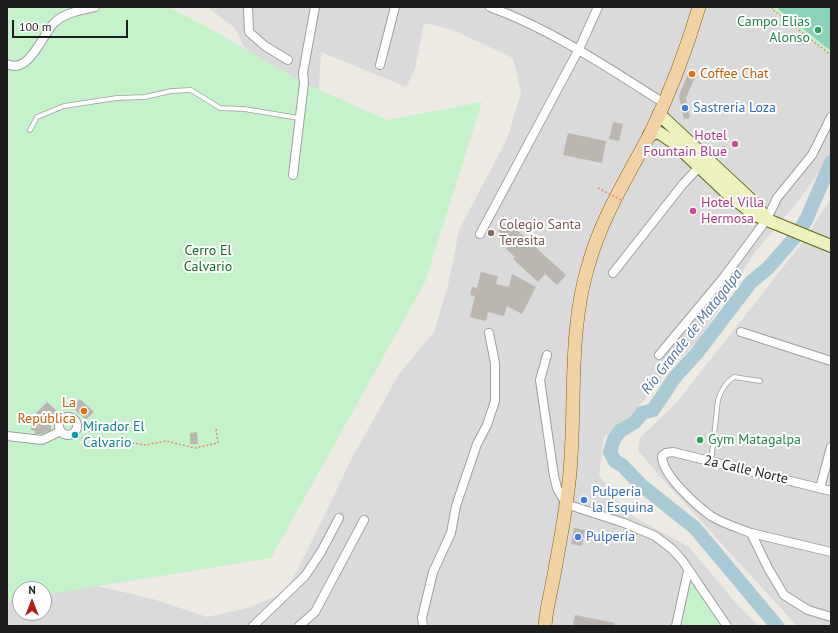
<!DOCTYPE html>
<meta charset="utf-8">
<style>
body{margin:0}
#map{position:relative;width:838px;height:633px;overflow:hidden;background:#edeae4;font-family:"PT Sans",sans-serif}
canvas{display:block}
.frame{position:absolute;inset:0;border:8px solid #1d1d1d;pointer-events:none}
.north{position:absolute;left:12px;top:581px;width:40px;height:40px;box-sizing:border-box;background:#fff;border:1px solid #a5a5a5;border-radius:50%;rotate:0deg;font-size:11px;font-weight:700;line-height:16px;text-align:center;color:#1d1d1d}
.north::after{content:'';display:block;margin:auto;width:14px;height:18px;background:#b21d17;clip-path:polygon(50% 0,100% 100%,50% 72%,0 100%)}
.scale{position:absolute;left:12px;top:20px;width:116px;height:18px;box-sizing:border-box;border:2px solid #1d1d1d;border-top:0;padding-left:5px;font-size:12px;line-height:14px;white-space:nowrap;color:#1d1d1d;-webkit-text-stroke:3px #fff;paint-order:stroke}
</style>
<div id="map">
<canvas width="838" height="633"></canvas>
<div class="frame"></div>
<div class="north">N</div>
<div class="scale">100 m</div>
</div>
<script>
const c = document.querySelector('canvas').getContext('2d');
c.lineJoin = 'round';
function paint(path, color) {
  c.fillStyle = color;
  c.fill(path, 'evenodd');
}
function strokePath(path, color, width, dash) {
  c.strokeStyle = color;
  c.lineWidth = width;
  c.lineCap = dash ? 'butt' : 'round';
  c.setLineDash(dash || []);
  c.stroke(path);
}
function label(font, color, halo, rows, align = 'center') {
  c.font = font + ' "PT Sans",sans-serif';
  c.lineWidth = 4;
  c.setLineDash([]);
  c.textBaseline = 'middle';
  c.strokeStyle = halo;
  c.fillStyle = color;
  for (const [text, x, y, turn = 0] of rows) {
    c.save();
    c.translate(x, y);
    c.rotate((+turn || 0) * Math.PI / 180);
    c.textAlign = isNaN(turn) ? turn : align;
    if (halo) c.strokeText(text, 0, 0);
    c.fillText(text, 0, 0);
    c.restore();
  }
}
paint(new Path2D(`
 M 207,7 L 831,7 L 831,155 L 797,203 L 755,252 L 700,338 L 661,379 L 633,414 L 604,437 L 599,475 L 627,513 L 689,547 L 736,603 L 759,626 L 10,626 L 7,623 L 7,565 L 153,599 L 207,617 L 248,608 L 286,592 L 311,543 L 353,456 L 399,374 L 434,332 L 448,285 L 459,230 L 507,139 L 521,93 L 513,58 L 453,30 L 424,23 L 415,69 L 406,87 L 321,52 L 313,195 L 235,28 ZM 20,589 L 44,589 L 44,613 L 20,613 Z
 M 831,198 L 831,626 L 797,626 L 658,474 L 638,451 L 640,438 L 677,402 L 803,242 Z`), '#dbdada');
paint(new Path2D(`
 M 7,7 L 168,7 L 209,28 L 304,83 L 387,120 L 482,102 L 425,282 L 271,558 L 44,595 L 44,589 L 20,589 L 20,599 L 7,601 Z
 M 767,7 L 831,7 L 831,56 Z
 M 688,571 L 726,626 L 676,626 Z`), '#c5f2ca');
paint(new Path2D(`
 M 780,7 L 831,7 L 831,51 L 778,9 Z`), '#8ad3b9');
strokePath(new Path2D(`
 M 777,626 L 695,528 L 641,485 L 623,466 L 615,461 L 610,452 L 614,439 L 620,431 L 635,422 L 642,413 L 653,410 L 675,377 L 697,353 L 751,282 L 768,268 L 796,236 L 807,218 L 831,162`), '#a9cad5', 14);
paint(new Path2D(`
 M 690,69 L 697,72 L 686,98 L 690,118 L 684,119 L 679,96 Z
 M 613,122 L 623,124 L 619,141 L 609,139 Z
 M 568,133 L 606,141 L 602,163 L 563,155 Z
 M 507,221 L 566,275 L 557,285 L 545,274 L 538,282 L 513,259 L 515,257 L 506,249 L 512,244 L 498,231 Z
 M 481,272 L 498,276 L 496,284 L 509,287 L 512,274 L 536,287 L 522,314 L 507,306 L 504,316 L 488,312 L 486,321 L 470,317 L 475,296 L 470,295 L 472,287 L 477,288 Z
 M 80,399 L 94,412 L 86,420 L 72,407 Z
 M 47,402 L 57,411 L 52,417 L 51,430 L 42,434 L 35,434 L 35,431 L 31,430 L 31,422 L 46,423 L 36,413 Z
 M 197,432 L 198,444 L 190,444 L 190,433 Z
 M 574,528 L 585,530 L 582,546 L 571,544 Z
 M 575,615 L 615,623 L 615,626 L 573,626 Z`), '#bcb6b1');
const lane = new Path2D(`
 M 30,130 L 37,117 L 64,106 L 117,98 L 145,97 L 171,91 L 191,90 L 220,108 L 244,109 L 299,118
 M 711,462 L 718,400 C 721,390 725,383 734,377 L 760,381`);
const street = new Path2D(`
 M 248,7 L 249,32 L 265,46 L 288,60
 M 490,7 C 553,30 608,68 664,103
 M 7,64 C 29,75 42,35 54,23 C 64,13 81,10 95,7
 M 380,65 L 395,7
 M 293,175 L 304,83 L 303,73 L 315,7
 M 480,234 L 579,49 L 598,7
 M 613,273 L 683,184 L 702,164
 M 741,332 L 831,361
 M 547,355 L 540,380 L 554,476 L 557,488 L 566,504 L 624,523 L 655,536 L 672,549 L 682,560 L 727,626
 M 659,355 L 724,277 L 767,219 L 777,198 L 812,155 L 831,117
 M59 426a9 9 0 1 1 18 0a9 9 0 1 1-18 0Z
 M 7,436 L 42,440 L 61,431
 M 820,488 L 831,447
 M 831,491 L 673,452 L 666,453 L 662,456 C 662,475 696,505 711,516 C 722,523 738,528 751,533 L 768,568 L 784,595 L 808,610 L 831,617
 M 751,533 L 831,552
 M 253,626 L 305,576 L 321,552 L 339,518
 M 299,626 L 315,612 L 364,520
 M 423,626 L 422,618 L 433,572 L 451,533 L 456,506 L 477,444 L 487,425 L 495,401 L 495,363 L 489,333
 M 676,626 L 688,571`);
const secondary = new Path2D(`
 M 659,114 L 750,199 L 767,219
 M 649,135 L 658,132 L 673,142 L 728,194 L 755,215 L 831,246`);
const primary = new Path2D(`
 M 545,626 C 546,609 551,592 554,575 C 560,541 567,507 570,472 C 576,403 568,330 589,263 C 602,217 628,176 650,134 C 670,93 686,51 699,7`);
strokePath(lane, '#9e9e9e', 5.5);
strokePath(street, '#9e9e9e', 10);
strokePath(secondary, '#5a6611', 14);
strokePath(primary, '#846211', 14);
strokePath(new Path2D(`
 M 773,7 L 772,9 L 831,55
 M 75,433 L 78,436 L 87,440 L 97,438 L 116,443 L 127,442 L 145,445 L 166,441 L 195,448 L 218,443 L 216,429`), '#e98879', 1.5, [2, 2]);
strokePath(lane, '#fff', 4);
strokePath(street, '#fff', 8);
strokePath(secondary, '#edf1bd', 12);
strokePath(primary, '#f0d2a5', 13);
strokePath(new Path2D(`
 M 598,188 L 621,200`), '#e98879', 1.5, [2, 2]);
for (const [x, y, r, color] of [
 [818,30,4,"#2e9e5b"],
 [692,74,4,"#e8710a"],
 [685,108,4,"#3f7fe0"],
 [735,144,4,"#d1479c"],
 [693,211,4,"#d1479c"],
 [491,233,4,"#8d6e63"],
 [84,411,4,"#e8710a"],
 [75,435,4,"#0f9aa8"],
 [700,440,4,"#2e9e5b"],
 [584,500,4,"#3f7fe0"],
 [578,537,4,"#3f7fe0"]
]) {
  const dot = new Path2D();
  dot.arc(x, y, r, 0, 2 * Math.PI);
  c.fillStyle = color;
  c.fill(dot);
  strokePath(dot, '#fff', 1.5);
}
label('14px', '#27864d', '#fff', [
 ["Campo Elias",810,22],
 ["Alonso",810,38],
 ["Gym Matagalpa",708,440,"left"]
], 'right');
label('14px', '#c56008', '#fff', [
 ["Coffee Chat",700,74],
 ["La",76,403,"right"],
 ["República",76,419,"right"]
], 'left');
label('14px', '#366cbe', '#fff', [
 ["Sastrería Loza",693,108],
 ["Pulpería",592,492],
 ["la Esquina",592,508],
 ["Pulpería",586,537]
], 'left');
label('14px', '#b23c85', '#fff', [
 ["Hotel",727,136],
 ["Fountain Blue",727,152],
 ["Hotel Villa",701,203,"left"],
 ["Hermosa",701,219,"left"]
], 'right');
label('14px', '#785e54', '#fff', [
 ["Colegio Santa",499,225],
 ["Teresita",499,241]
], 'left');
label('14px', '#186d22', '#fff', [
 ["Cerro El",208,251],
 ["Calvario",208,267]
]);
label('14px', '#0d838f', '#fff', [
 ["Mirador El",83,427],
 ["Calvario",83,443]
], 'left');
label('14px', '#1d1d1d', '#fff', [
 ["2a Calle Norte",746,470,13]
]);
label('italic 15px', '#5578a0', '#fff', [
 ["Río Grande de Matagalpa",692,332,-52]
]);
</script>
